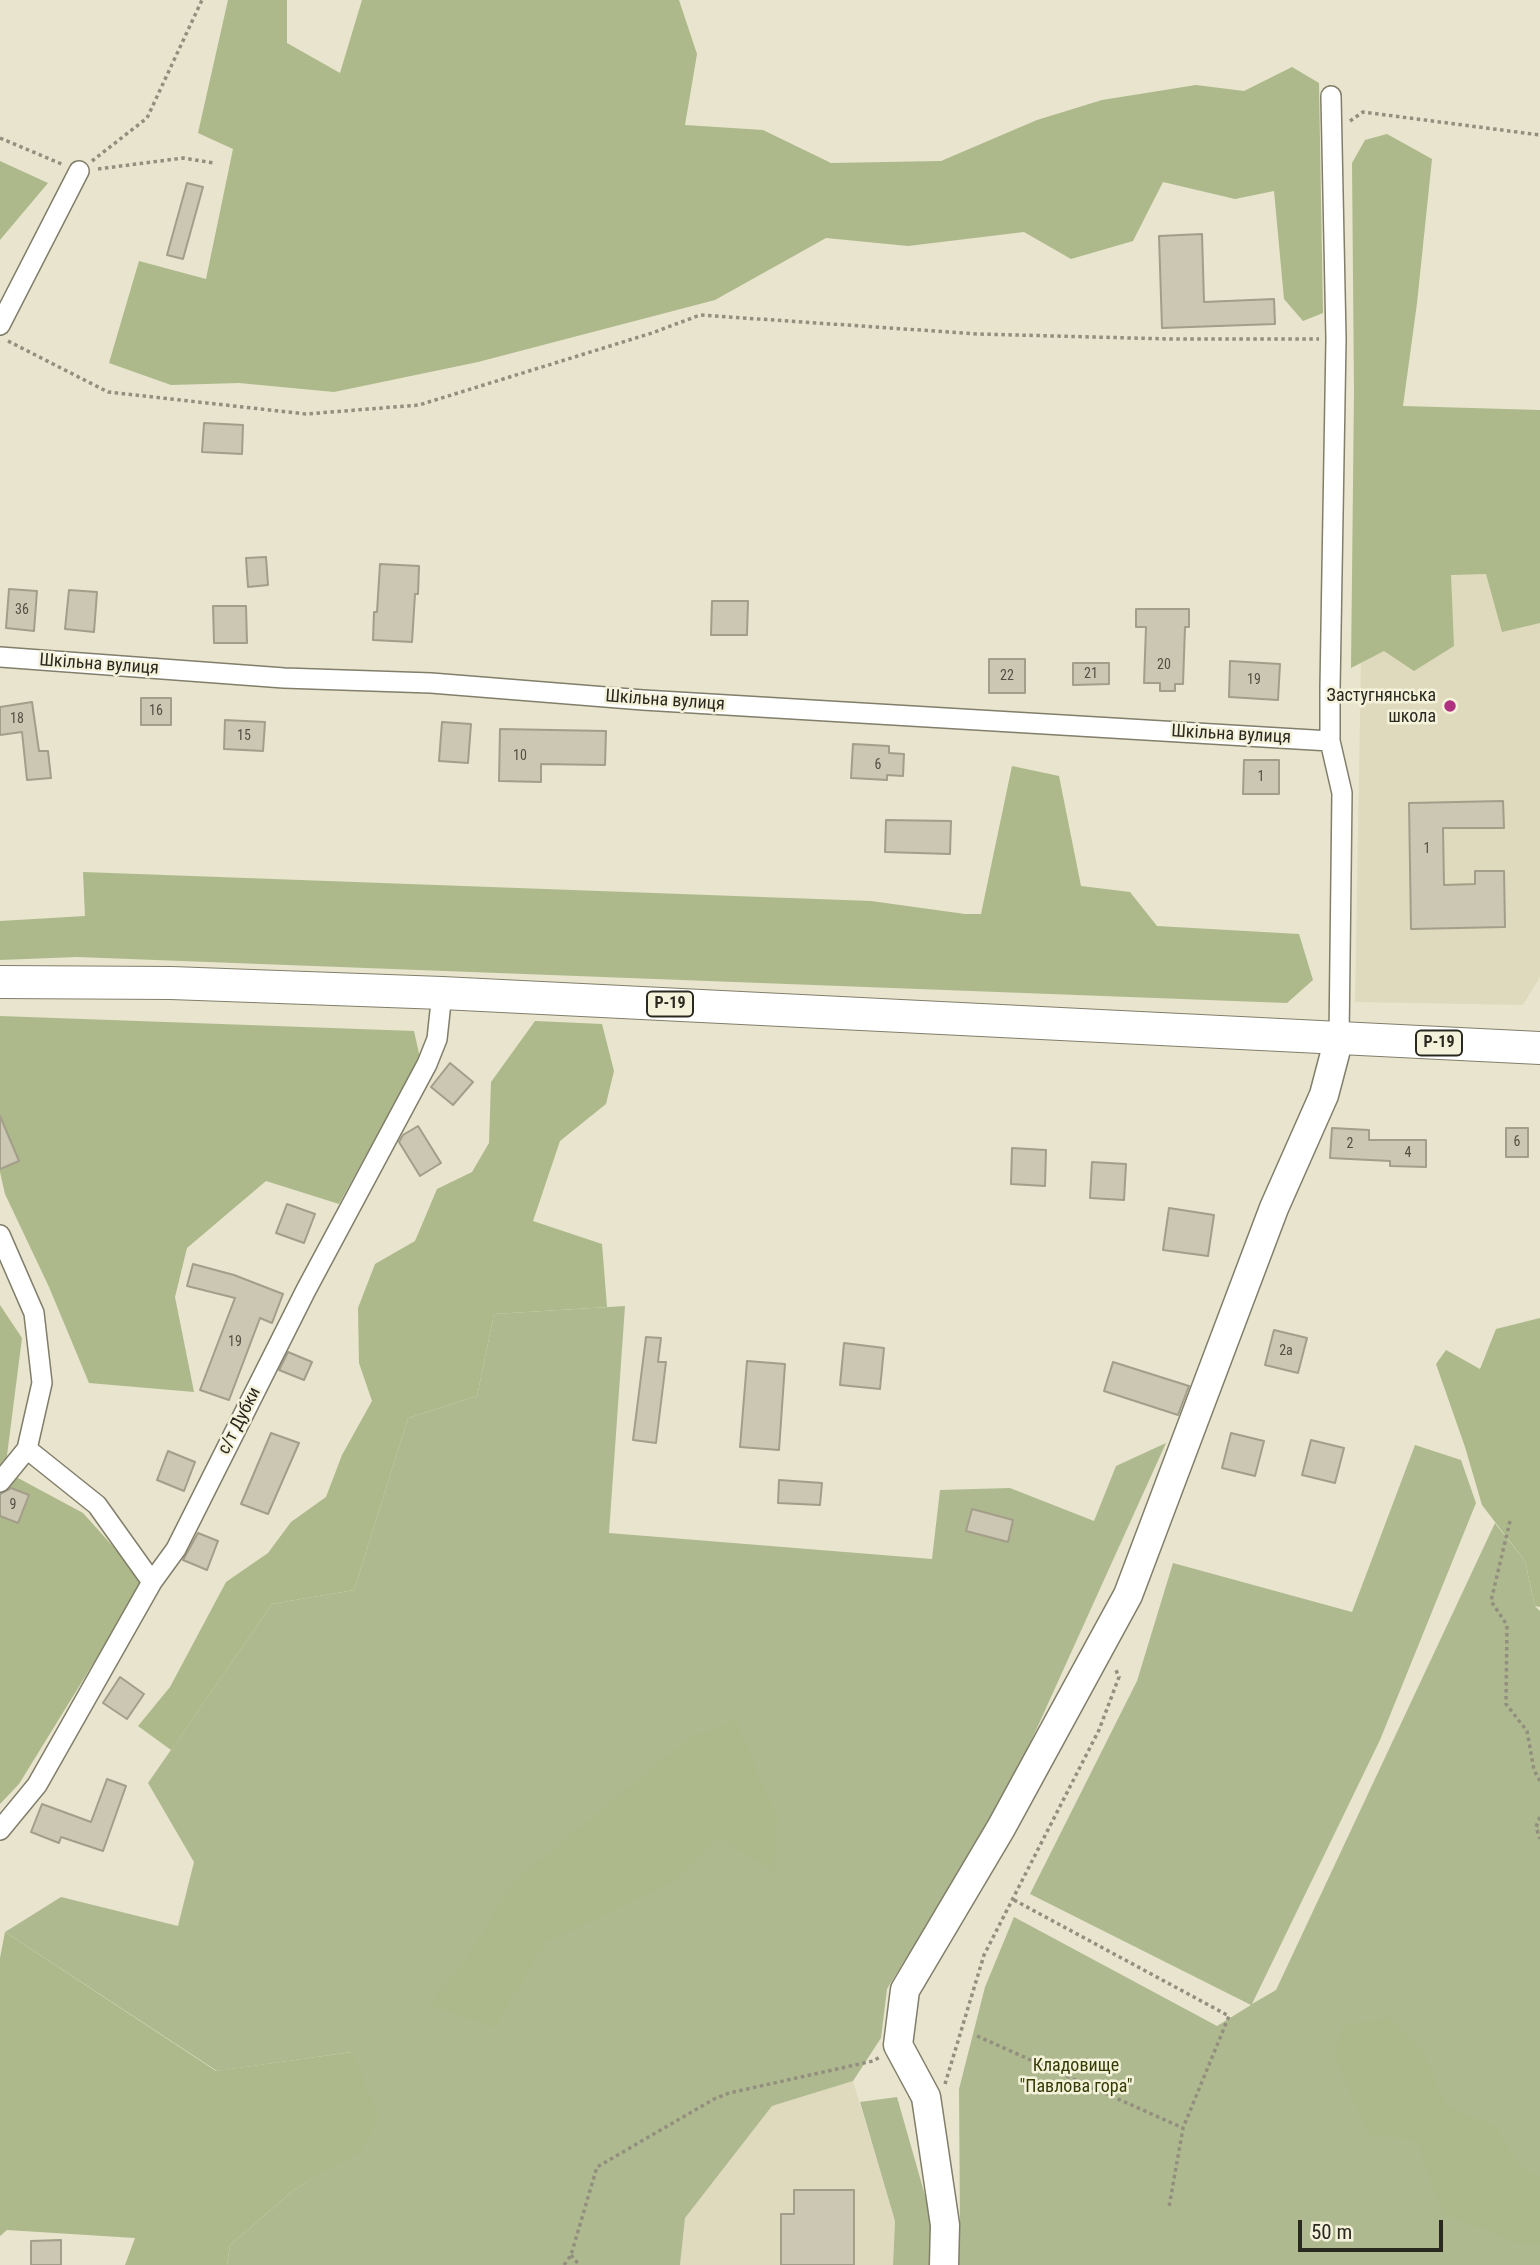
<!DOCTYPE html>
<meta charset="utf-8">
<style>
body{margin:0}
#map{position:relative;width:1540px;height:2265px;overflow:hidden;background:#e8e4ce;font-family:"Roboto Condensed",sans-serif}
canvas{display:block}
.scale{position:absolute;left:1298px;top:2220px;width:145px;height:32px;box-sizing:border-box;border:4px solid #2a2920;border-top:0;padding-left:9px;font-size:21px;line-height:24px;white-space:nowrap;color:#2a2920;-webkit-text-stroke:5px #f5f2db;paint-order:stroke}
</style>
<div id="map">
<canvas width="1540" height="2265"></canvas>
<div class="scale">50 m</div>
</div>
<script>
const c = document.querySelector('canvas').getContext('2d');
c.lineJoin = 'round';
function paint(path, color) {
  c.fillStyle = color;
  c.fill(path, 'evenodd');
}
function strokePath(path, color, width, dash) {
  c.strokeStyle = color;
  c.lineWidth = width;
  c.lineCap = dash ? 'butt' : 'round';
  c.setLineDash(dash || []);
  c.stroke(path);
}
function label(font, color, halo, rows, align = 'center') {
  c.font = font + ' "Roboto Condensed",sans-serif';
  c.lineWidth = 5;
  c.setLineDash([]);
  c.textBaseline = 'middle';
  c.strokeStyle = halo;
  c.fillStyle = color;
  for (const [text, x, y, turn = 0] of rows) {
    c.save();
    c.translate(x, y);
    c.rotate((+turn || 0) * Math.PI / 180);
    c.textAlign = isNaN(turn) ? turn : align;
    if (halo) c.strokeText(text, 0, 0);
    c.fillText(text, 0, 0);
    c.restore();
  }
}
paint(new Path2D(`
 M 1365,432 L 1540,436 L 1540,977 L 1523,1005 L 1355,1002 Z
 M 853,2081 L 895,2221 L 893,2265 L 680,2265 L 685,2218 L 772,2106 Z`), '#dfdabd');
paint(new Path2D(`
 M 625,1306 L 609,1533 L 932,1559 L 940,1490 L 1010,1488 L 1094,1521 L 1116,1466 L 1166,1443 L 1008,1792 L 887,1989 L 881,2038 L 853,2081 L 772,2106 L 685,2218 L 680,2265 L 227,2265 L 230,2245 L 295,2189 L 361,2150 L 352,2052 L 217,2071 L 5,1932 L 61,1897 L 178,1926 L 194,1862 L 148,1783 L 272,1604 L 354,1590 L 408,1418 L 477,1396 L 494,1314 Z
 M 1415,1445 L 1461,1460 L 1476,1503 L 1380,1740 L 1252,2004 L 1276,1990 L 1495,1523 L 1525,1561 L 1535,1606 L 1540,1611 L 1540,2265 L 893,2265 L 895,2221 L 860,2102 L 897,2097 L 934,2227 L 960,2228 L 959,2089 L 985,1987 L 1014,1917 L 1217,2026 L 1251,2005 L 1030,1894 L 1137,1681 L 1173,1563 L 1352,1612 Z`), '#afb98f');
paint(new Path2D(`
 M 228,0 L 287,0 L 287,43 L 340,73 L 362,0 L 679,0 L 697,54 L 685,125 L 763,130 L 831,163 L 941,161 L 1037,120 L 1102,100 L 1196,85 L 1244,91 L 1292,67 L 1319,83 L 1323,313 L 1303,321 L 1284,299 L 1274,191 L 1235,199 L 1163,182 L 1133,241 L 1071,259 L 1024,232 L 908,246 L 826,238 L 715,300 L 478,362 L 334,392 L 239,383 L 171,385 L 109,363 L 139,261 L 206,279 L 233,149 L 198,133 Z
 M 1387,134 L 1432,159 L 1417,303 L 1403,406 L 1540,410 L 1540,623 L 1502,632 L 1486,574 L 1451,575 L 1454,646 L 1414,671 L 1384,651 L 1351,668 L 1354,392 L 1352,163 L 1365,140 Z
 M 0,161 L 48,183 L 0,240 Z
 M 1012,766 L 1059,776 L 1081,886 L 1130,892 L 1157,926 L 1299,934 L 1313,980 L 1287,1003 L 77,957 L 0,960 L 0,921 L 85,916 L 83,872 L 871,901 L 965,914 L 981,914 Z
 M 0,1016 L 414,1031 L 420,1058 L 339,1204 L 266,1181 L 187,1248 L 175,1297 L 194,1392 L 89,1383 L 49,1287 L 5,1194 L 0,1172 Z
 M 535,1021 L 602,1024 L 614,1071 L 606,1104 L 560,1141 L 533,1221 L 602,1244 L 607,1307 L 494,1314 L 477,1396 L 408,1418 L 354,1590 L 272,1604 L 171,1750 L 138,1726 L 170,1687 L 226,1582 L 268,1553 L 291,1522 L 326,1497 L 342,1455 L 372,1401 L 359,1363 L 358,1308 L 375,1264 L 415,1241 L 437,1189 L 472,1172 L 489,1143 L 491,1082 Z
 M 0,1305 L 22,1338 L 5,1471 L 83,1513 L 144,1581 L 19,1784 L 0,1804 Z
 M 1540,1318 L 1540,1607 L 1535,1606 L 1525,1561 L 1482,1505 L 1465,1447 L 1436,1364 L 1446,1350 L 1480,1369 L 1496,1329 Z
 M 736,1720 L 778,1821 L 773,1871 L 718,1837 L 678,1879 L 545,1943 L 494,2028 L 429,2004 L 468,1956 L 511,1884 L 689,1738 Z
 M 5,1932 L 216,2071 L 352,2052 L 379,2116 L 361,2151 L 295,2189 L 230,2245 L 227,2265 L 125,2265 L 135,2238 L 7,2230 L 0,2236 L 0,1958 Z
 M 1388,2017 L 1421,2048 L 1447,2106 L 1495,2126 L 1520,2165 L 1540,2178 L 1540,2245 L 1526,2246 L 1443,2214 L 1416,2140 L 1369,2135 L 1335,2059 L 1341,2027 Z`), '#adb98a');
const building = new Path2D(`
 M 187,183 L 203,187 L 183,259 L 167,255 Z
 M 1202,234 L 1204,302 L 1274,299 L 1275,324 L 1162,328 L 1159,236 Z
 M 204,423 L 243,425 L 242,454 L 202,452 Z
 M 266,557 L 268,585 L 248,587 L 246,558 Z
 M 380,564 L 419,566 L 418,594 L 415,594 L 412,642 L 373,640 L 374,612 L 377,612 Z
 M 9,589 L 37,591 L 34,631 L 6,628 Z
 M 69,590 L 97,592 L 94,632 L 65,629 Z
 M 712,601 L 748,601 L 747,635 L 711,635 Z
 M 213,606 L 246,606 L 247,643 L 214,643 Z
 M 1136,609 L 1189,609 L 1189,627 L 1185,627 L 1183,684 L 1175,684 L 1175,691 L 1160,691 L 1160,683 L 1144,683 L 1146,627 L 1136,627 Z
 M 989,659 L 1025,659 L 1025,693 L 989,693 Z
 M 1230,661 L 1280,664 L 1278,700 L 1229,697 Z
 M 1073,663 L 1109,663 L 1109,684 L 1073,685 Z
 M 141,698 L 171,698 L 171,725 L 141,725 Z
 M 32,702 L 39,751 L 48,751 L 51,778 L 27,780 L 22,732 L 0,735 L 0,707 Z
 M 225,720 L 265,722 L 263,751 L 224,749 Z
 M 442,722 L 471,724 L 468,763 L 439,761 Z
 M 500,729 L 606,731 L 605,765 L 541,764 L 541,782 L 499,781 Z
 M 853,744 L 889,746 L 889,753 L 904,754 L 903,776 L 887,775 L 887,780 L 851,778 Z
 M 1244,760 L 1279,760 L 1279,794 L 1243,794 Z
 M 1503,801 L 1504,828 L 1443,828 L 1444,885 L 1475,884 L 1475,871 L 1504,871 L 1505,927 L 1411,929 L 1409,803 Z
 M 886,820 L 951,821 L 950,854 L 885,852 Z
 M 450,1063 L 473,1082 L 453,1105 L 431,1087 Z
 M 0,1116 L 19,1161 L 0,1169 Z
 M 418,1126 L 441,1163 L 420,1176 L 399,1142 L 403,1135 Z
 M 1332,1128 L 1369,1130 L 1369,1140 L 1426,1140 L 1426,1167 L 1390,1166 L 1390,1161 L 1330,1158 Z
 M 1506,1128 L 1528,1128 L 1528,1157 L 1506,1157 Z
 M 1012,1148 L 1046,1150 L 1045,1186 L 1011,1184 Z
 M 1092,1162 L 1126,1164 L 1124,1200 L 1090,1198 Z
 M 287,1204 L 315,1214 L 304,1243 L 276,1233 Z
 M 1169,1208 L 1214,1215 L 1208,1256 L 1163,1250 Z
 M 193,1264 L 234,1275 L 283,1294 L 272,1323 L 260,1318 L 229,1400 L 200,1390 L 235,1298 L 187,1286 Z
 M 1274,1330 L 1307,1338 L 1298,1373 L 1265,1365 Z
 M 646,1337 L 661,1338 L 658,1362 L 666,1362 L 656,1443 L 633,1440 Z
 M 844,1343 L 884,1348 L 880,1389 L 840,1385 Z
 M 288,1352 L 312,1362 L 304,1380 L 279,1370 Z
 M 747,1361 L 785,1364 L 779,1450 L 740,1447 Z
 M 1113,1362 L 1189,1386 L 1178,1415 L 1104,1391 Z
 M 271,1433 L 299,1443 L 268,1514 L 241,1504 Z
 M 1231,1433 L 1264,1441 L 1255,1476 L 1222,1468 Z
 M 1311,1440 L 1344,1448 L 1335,1483 L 1302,1475 Z
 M 168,1451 L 195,1462 L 184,1491 L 157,1480 Z
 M 779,1480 L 822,1483 L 820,1505 L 778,1503 Z
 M 11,1488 L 29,1495 L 18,1523 L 0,1516 L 0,1494 Z
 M 972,1509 L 1013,1520 L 1008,1542 L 966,1531 Z
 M 198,1533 L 218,1541 L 207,1570 L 183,1560 Z
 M 120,1677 L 144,1694 L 127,1719 L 103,1703 Z
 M 107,1779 L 126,1786 L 103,1851 L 61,1837 L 59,1843 L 31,1832 L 42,1804 L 91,1822 Z
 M 794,2190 L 854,2190 L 854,2265 L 781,2265 L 781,2214 L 794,2214 Z
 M 61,2240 L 61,2265 L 31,2265 L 31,2241 Z`);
paint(building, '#cbc7b2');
strokePath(building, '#a29e89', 2);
const street = new Path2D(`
 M 1331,96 L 1336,339 L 1330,688 L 1330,741 L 1342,793 L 1339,1038
 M 0,325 L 79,171
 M 0,657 L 284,678 L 431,683 L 643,700 L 1330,741
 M 0,1235 L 34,1313 L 42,1383 L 27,1449 L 97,1505 L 152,1582
 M 0,1482 L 27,1449
 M 0,1830 L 37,1785 L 152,1582 L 176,1549 L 306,1290 L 427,1064 L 437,1039 L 442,993`);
const secondary = new Path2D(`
 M 944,2265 L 945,2225 L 926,2097 L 898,2045 L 905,1990 L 1001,1828 L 1128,1595 L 1274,1208 L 1324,1095 L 1339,1038`);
const primary = new Path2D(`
 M 0,982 L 171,983 L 442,993 L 1540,1048`);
strokePath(street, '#817e6a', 22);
strokePath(secondary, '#817e6a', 31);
strokePath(primary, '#817e6a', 34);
strokePath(new Path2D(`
 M 1350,121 L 1363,112 L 1540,135
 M 0,138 L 64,165
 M 92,161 L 147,118 L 202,0
 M 98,169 L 183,158 L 214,163
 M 8,341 L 108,392 L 306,414 L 419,405 L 652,333 L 700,315 L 978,334 L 1170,339 L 1319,339
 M 1510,1521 L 1491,1601 L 1507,1625 L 1506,1704 L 1527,1731 L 1534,1770 L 1540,1781
 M 1540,1817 L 1536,1827 L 1540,1839
 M 1014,1900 L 1229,2016 L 1183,2128 L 1169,2207
 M 977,2036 L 1183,2128
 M 945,2084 L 984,1955 L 1099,1730 L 1119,1677 L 1115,1668
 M 571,2255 L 579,2265
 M 564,2265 L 571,2255 L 597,2167 L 714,2099 L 729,2093 L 873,2061 L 880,2057`), '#928f7f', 3.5, [3.5, 3.5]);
strokePath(street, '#fff', 19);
strokePath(secondary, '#fff', 28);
strokePath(primary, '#fff', 32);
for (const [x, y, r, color] of [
 [1450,706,7,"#af3180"]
]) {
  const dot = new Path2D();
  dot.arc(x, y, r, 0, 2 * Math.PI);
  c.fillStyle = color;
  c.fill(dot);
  strokePath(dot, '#f5f2db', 2.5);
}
label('14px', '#525044', null, [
 ["36",22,610],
 ["20",1164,665],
 ["21",1091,674],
 ["22",1007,676],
 ["19",1254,680],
 ["16",156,711],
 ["18",17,719],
 ["15",244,736],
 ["10",520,756],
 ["6",878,765],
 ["1",1261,777],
 ["1",1427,849],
 ["6",1517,1142],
 ["2",1350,1144],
 ["4",1408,1153],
 ["19",235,1342],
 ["2а",1286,1351],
 ["9",13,1505]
]);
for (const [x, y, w] of [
 [670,1004,46],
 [1439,1043,46]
]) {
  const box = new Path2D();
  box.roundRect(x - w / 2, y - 12.5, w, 25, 5);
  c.fillStyle = '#f5f2db';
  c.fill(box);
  strokePath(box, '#2a2920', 2);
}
label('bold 16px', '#2a2920', null, [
 ["Р-19",670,1004],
 ["Р-19",1439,1043]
]);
label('18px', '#2a2920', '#f5f2db', [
 ["Шкільна вулиця",99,665,4],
 ["Шкільна вулиця",665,701,4],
 ["Шкільна вулиця",1231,735,3],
 ["с/т Дубки",240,1421,-63]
]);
label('18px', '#2a2920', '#f5f2db', [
 ["Застугнянська",1436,696],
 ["школа",1436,717]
], 'right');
label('18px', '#333c03', '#f5f2db', [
 ["Кладовище",1076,2066],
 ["\"Павлова гора\"",1076,2087]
]);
</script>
